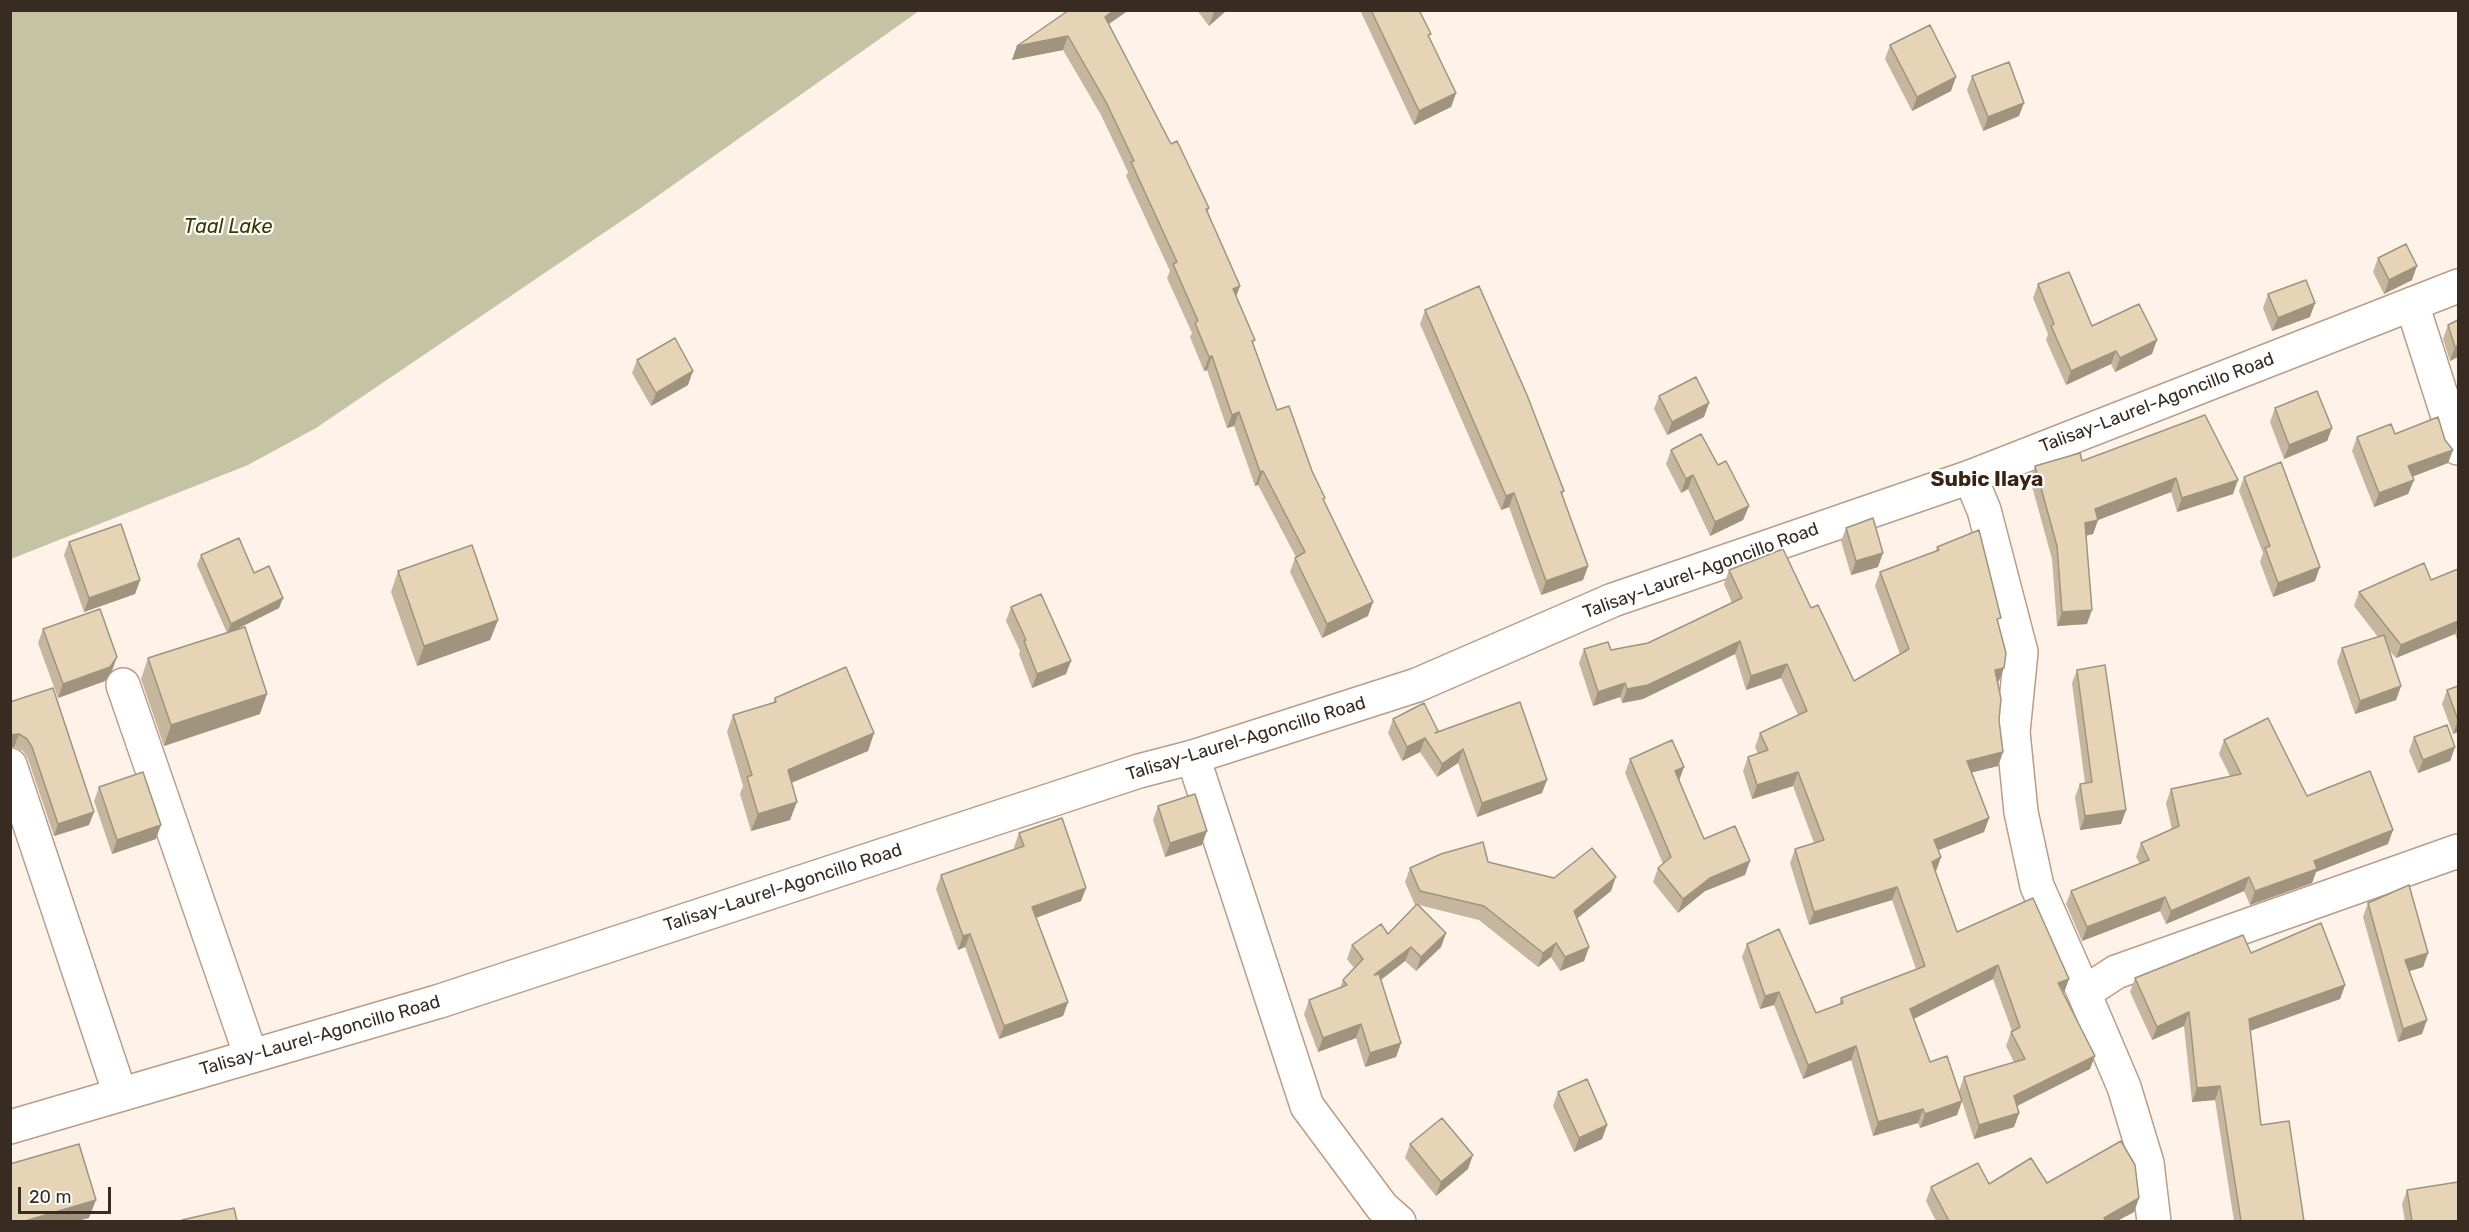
<!DOCTYPE html>
<style>
body{margin:0}
#map{position:relative;width:2469px;height:1232px;overflow:hidden;background:#fff2e9;font-family:Rubik,sans-serif}
canvas{display:block}
.frame{position:absolute;inset:0;border:12px solid #372b22;pointer-events:none}
.scale{position:absolute;left:18px;top:1187px;width:93px;height:27px;box-sizing:border-box;border:3px solid #372b22;border-top:0;padding-left:8px;font-size:18px;line-height:21px;white-space:nowrap;color:#372b22;-webkit-text-stroke:4px #fff;paint-order:stroke}
</style>
<div id="map">
<canvas width="2469" height="1232"></canvas>
<div class="frame"></div>
<div class="scale">20 m</div>
</div>
<script>
const c = document.querySelector('canvas').getContext('2d');
c.lineJoin = 'round';
function paint(path, color) {
  c.fillStyle = color;
  c.fill(path, 'evenodd');
}
function strokePath(path, color, width, dash) {
  c.strokeStyle = color;
  c.lineWidth = width;
  c.lineCap = dash ? 'butt' : 'round';
  c.setLineDash(dash || []);
  c.stroke(path);
}
function label(font, color, halo, rows, align = 'center') {
  c.font = font + ' Rubik,sans-serif';
  c.lineWidth = 4.5;
  c.setLineDash([]);
  c.textBaseline = 'middle';
  c.strokeStyle = halo;
  c.fillStyle = color;
  for (const [text, x, y, turn = 0] of rows) {
    c.save();
    c.translate(x, y);
    c.rotate((+turn || 0) * Math.PI / 180);
    c.textAlign = isNaN(turn) ? turn : align;
    if (halo) c.strokeText(text, 0, 0);
    c.fillText(text, 0, 0);
    c.restore();
  }
}
paint(new Path2D(`
 M 11,10 L 919,10 L 919,11 L 642,207 L 316,428 L 248,465 L 11,559 Z`), '#c4c3a3');
const minor = new Path2D(`
 M 2412,304 L 2458,448
 M 1970,477 L 1984,510 L 2021,652 L 2013,732 L 2021,812 L 2037,886 L 2084,993 L 2116,972 L 2458,851
 M 123,685 L 251,1056
 M 1193,757 L 1307,1106 L 1382,1207 L 1399,1222
 M 10,765 L 120,1094
 M 2084,993 L 2124,1087 L 2147,1163 L 2154,1222`);
const secondary = new Path2D(`
 M 10,1127 L 440,1001 L 1139,771 L 1193,757 L 1417,685 L 1613,600 L 1970,477 L 2458,286`);
strokePath(minor, '#ba9c87', 36);
strokePath(secondary, '#ba9c87', 36);
strokePath(minor, '#fff', 33);
strokePath(secondary, '#fff', 33);
paint(new Path2D(`
 M 1197,10 L 1227,10 L 1209,26 Z
 M 1360,10 L 1419,10 L 1429,38 L 1456,93 L 1451,107 L 1414,125 Z
 M 1126,12 L 1109,24 L 1171,144 L 1209,208 L 1208,211 L 1236,296 L 1255,340 L 1253,344 L 1277,410 L 1312,471 L 1324,501 L 1368,616 L 1322,638 L 1290,572 L 1295,558 L 1296,557 L 1258,485 L 1255,486 L 1234,426 L 1227,428 L 1207,370 L 1204,371 L 1190,337 L 1192,333 L 1167,278 L 1170,271 L 1126,176 L 1128,172 L 1101,115 L 1063,50 L 1012,60 L 1017,46 Z
 M 1890,45 L 1951,91 L 1912,111 L 1885,59 Z
 M 1972,76 L 2019,116 L 1983,131 L 1967,90 Z
 M 2378,258 L 2412,280 L 2384,294 L 2373,272 Z
 M 2038,284 L 2092,326 L 2152,354 L 2115,372 L 2111,364 L 2066,385 L 2046,340 L 2048,334 L 2033,298 Z
 M 2268,294 L 2310,317 L 2272,331 L 2263,308 Z
 M 1425,310 L 1564,491 L 1562,495 L 1588,566 L 1583,580 L 1541,595 L 1509,507 L 1501,510 L 1420,324 Z
 M 2458,320 L 2458,357 L 2450,361 L 2443,339 L 2448,325 Z
 M 637,360 L 688,385 L 651,406 L 632,373 Z
 M 1659,396 L 1704,417 L 1667,435 L 1654,409 Z
 M 2275,408 L 2332,428 L 2327,441 L 2284,459 L 2270,422 Z
 M 2205,415 L 2233,494 L 2177,512 L 2171,492 L 2098,520 L 2093,534 L 2086,536 L 2087,624 L 2057,626 L 2052,559 L 2030,479 L 2035,466 L 2082,461 Z
 M 2395,434 L 2445,440 L 2453,450 L 2448,463 L 2412,477 L 2414,480 L 2408,494 L 2374,507 L 2352,451 L 2357,437 Z
 M 1671,450 L 1718,465 L 1749,506 L 1743,520 L 1710,536 L 1688,489 L 1681,493 L 1666,464 Z
 M 2244,477 L 2315,581 L 2273,597 L 2260,562 L 2263,553 L 2239,491 Z
 M 1846,528 L 1878,567 L 1851,575 L 1841,541 Z
 M 69,542 L 140,580 L 135,594 L 84,612 L 64,555 Z
 M 1937,547 L 1999,625 L 1999,681 L 1997,682 L 1999,720 L 2003,752 L 1998,766 L 1972,772 L 1989,818 L 1984,832 L 1938,850 L 1941,857 L 1936,871 L 1935,871 L 1957,932 L 2063,993 L 2090,1069 L 2017,1106 L 2019,1113 L 2014,1127 L 1974,1139 L 1962,1101 L 1957,1115 L 1920,1128 L 1918,1123 L 1873,1136 L 1851,1060 L 1803,1079 L 1774,1005 L 1760,1009 L 1742,957 L 1747,944 L 1816,1013 L 1839,1005 L 1841,998 L 1916,969 L 1892,900 L 1809,925 L 1790,863 L 1795,849 L 1814,843 L 1793,786 L 1752,799 L 1743,771 L 1748,757 L 1758,754 L 1755,747 L 1760,733 L 1798,715 L 1781,678 L 1746,690 L 1735,654 L 1643,699 L 1622,703 L 1620,697 L 1593,706 L 1579,663 L 1584,649 L 1611,650 L 1648,643 L 1732,603 L 1724,584 L 1729,570 L 1811,608 L 1854,681 L 1900,654 L 1875,586 L 1880,572 L 1936,551 ZM 1993,979 L 2012,1031 L 2011,1032 L 2006,1046 L 2014,1062 L 1964,1077 L 1959,1091 L 1930,1062 L 1914,1019 Z
 M 201,555 L 254,573 L 283,598 L 279,608 L 235,630 L 260,714 L 164,746 L 141,679 L 148,658 L 227,633 L 197,565 Z
 M 2458,569 L 2458,642 L 2455,634 L 2396,658 L 2389,650 L 2401,686 L 2396,700 L 2355,714 L 2337,662 L 2342,648 L 2378,637 L 2354,606 L 2359,592 L 2431,580 Z
 M 398,571 L 498,620 L 490,640 L 417,666 L 391,592 Z
 M 1011,607 L 1066,674 L 1032,688 L 1019,654 L 1020,651 L 1006,621 Z
 M 43,629 L 112,671 L 105,681 L 58,698 L 38,643 Z
 M 2077,670 L 2126,810 L 2121,824 L 2080,830 L 2075,797 L 2080,784 L 2085,783 L 2072,683 Z
 M 2458,686 L 2458,732 L 2453,734 L 2442,704 L 2447,690 Z
 M 775,698 L 874,733 L 868,751 L 791,783 L 790,820 L 751,831 L 740,794 L 743,786 L 727,732 L 733,715 L 773,703 Z
 M 10,702 L 89,825 L 54,836 L 28,759 L 23,751 L 14,747 Z
 M 1393,719 L 1438,731 L 1542,793 L 1477,817 L 1458,763 L 1437,777 L 1420,752 L 1402,761 L 1388,733 Z
 M 2414,737 L 2455,747 L 2450,761 L 2418,773 L 2409,751 Z
 M 2224,740 L 2307,796 L 2388,844 L 2316,872 L 2312,883 L 2250,905 L 2244,891 L 2166,924 L 2160,911 L 2082,941 L 2066,904 L 2071,891 L 2140,864 L 2136,857 L 2141,843 L 2172,830 L 2166,803 L 2171,789 L 2230,776 L 2219,754 Z
 M 1630,759 L 1679,780 L 1704,839 L 1745,875 L 1705,891 L 1678,913 L 1653,882 L 1658,868 L 1663,864 L 1625,773 Z
 M 99,787 L 156,839 L 112,854 L 94,801 Z
 M 1158,806 L 1202,845 L 1165,857 L 1153,820 Z
 M 1019,833 L 1086,888 L 1081,901 L 1036,918 L 1068,1002 L 1063,1016 L 999,1039 L 965,947 L 958,950 L 936,889 L 941,875 L 1015,849 L 1014,847 Z
 M 1488,862 L 1611,891 L 1577,918 L 1589,947 L 1584,961 L 1560,971 L 1551,957 L 1538,967 L 1479,920 L 1419,905 L 1446,933 L 1441,947 L 1416,971 L 1405,961 L 1381,980 L 1401,1043 L 1396,1057 L 1365,1067 L 1356,1038 L 1318,1052 L 1304,1014 L 1309,1000 L 1340,988 L 1343,980 L 1354,968 L 1347,959 L 1352,945 L 1388,934 L 1416,905 L 1415,905 L 1405,882 L 1410,868 Z
 M 2368,903 L 2428,953 L 2423,967 L 2409,971 L 2422,1034 L 2398,1042 L 2363,917 Z
 M 2251,953 L 2345,985 L 2340,999 L 2250,1031 L 2261,1125 L 2304,1221 L 2234,1221 L 2215,1100 L 2192,1102 L 2184,1026 L 2152,1040 L 2130,992 L 2135,978 Z
 M 1558,1092 L 1607,1125 L 1602,1139 L 1574,1152 L 1553,1106 Z
 M 1410,1144 L 1468,1169 L 1436,1196 L 1405,1158 Z
 M 2047,1183 L 2139,1198 L 2134,1212 L 2117,1221 L 1936,1221 L 1926,1201 L 1931,1187 L 1989,1184 Z
 M 2407,1190 L 2458,1221 L 2405,1221 L 2402,1204 Z`), '#c5b69d');
paint(new Path2D(`
 M 1114,10 L 1127,10 L 1126,12 L 1100,30 L 1105,17 Z
 M 1216,10 L 1227,10 L 1209,26 L 1214,12 Z
 M 1068,36 L 1063,50 L 1012,60 L 1017,46 Z
 M 1956,77 L 1951,91 L 1912,111 L 1917,97 Z
 M 1456,93 L 1451,107 L 1414,125 L 1419,111 Z
 M 2024,103 L 2019,116 L 1983,131 L 1988,117 Z
 M 2417,266 L 2412,280 L 2384,294 L 2389,280 Z
 M 1240,286 L 1235,300 L 1233,289 Z
 M 2315,303 L 2310,317 L 2272,331 L 2278,318 Z
 M 2157,340 L 2152,354 L 2115,372 L 2120,358 Z
 M 2458,345 L 2458,357 L 2450,361 L 2455,347 Z
 M 2116,351 L 2111,364 L 2066,385 L 2071,371 Z
 M 1212,356 L 1207,370 L 1204,371 L 1209,357 Z
 M 693,371 L 688,385 L 651,406 L 656,393 Z
 M 1709,403 L 1704,417 L 1667,435 L 1672,422 Z
 M 1239,412 L 1234,426 L 1227,428 L 1232,415 Z
 M 2332,428 L 2327,441 L 2284,459 L 2289,445 Z
 M 2453,450 L 2448,463 L 2403,480 L 2408,466 Z
 M 1263,471 L 1258,485 L 1255,486 L 1260,472 Z
 M 1693,475 L 1688,489 L 1681,493 L 1686,479 Z
 M 2176,478 L 2171,492 L 2098,520 L 2093,534 L 2079,537 L 2085,523 L 2095,509 Z
 M 2238,480 L 2233,494 L 2177,512 L 2182,498 Z
 M 2414,480 L 2408,494 L 2374,507 L 2379,493 Z
 M 1514,493 L 1509,507 L 1501,510 L 1506,496 Z
 M 1749,506 L 1743,520 L 1710,536 L 1715,522 Z
 M 1883,553 L 1878,567 L 1851,575 L 1856,561 Z
 M 1588,566 L 1583,580 L 1541,595 L 1546,581 Z
 M 2320,567 L 2315,581 L 2273,597 L 2278,583 Z
 M 140,580 L 135,594 L 84,612 L 89,598 Z
 M 283,598 L 279,608 L 227,634 L 231,624 Z
 M 1373,602 L 1368,616 L 1322,638 L 1327,624 Z
 M 2092,610 L 2087,624 L 2057,626 L 2062,612 Z
 M 498,620 L 490,640 L 417,666 L 424,646 Z
 M 2458,621 L 2458,625 L 2455,634 L 2396,658 L 2401,645 Z
 M 1740,641 L 1735,654 L 1643,699 L 1622,703 L 1627,689 Z
 M 117,657 L 112,671 L 105,681 L 58,698 L 63,684 Z
 M 1071,661 L 1066,674 L 1032,688 L 1037,674 Z
 M 1787,664 L 1781,678 L 1746,690 L 1751,676 Z
 M 2004,668 L 1999,681 L 1989,684 L 1995,670 Z
 M 1625,683 L 1620,697 L 1593,706 L 1598,692 Z
 M 2401,686 L 2396,700 L 2355,714 L 2360,701 Z
 M 267,694 L 260,714 L 164,746 L 171,725 Z
 M 2458,720 L 2458,732 L 2453,734 Z
 M 874,733 L 868,751 L 781,787 L 788,770 Z
 M 19,734 L 14,747 L 10,747 L 10,735 Z
 M 1425,738 L 1420,752 L 1402,761 L 1407,747 Z
 M 2455,747 L 2450,761 L 2418,773 L 2423,760 Z
 M 1463,749 L 1458,763 L 1437,777 L 1442,764 Z
 M 2003,752 L 1998,766 L 1962,775 L 1967,761 Z
 M 1684,767 L 1679,781 L 1675,771 Z
 M 1798,772 L 1793,786 L 1752,799 L 1757,785 Z
 M 1547,780 L 1542,793 L 1477,817 L 1482,803 Z
 M 797,802 L 790,820 L 751,831 L 758,814 Z
 M 2126,810 L 2121,824 L 2080,830 L 2085,816 Z
 M 94,812 L 89,825 L 54,836 L 58,824 Z
 M 1989,818 L 1984,832 L 1929,854 L 1934,840 Z
 M 161,825 L 156,839 L 112,854 L 117,840 Z
 M 2393,830 L 2388,844 L 2316,872 L 2312,883 L 2250,905 L 2255,891 L 2314,861 Z
 M 1207,831 L 1202,845 L 1165,857 L 1170,843 Z
 M 1941,857 L 1936,871 L 1927,875 L 1932,862 Z
 M 1750,861 L 1745,875 L 1705,891 L 1678,913 L 1683,899 L 1710,878 Z
 M 1616,877 L 1611,891 L 1569,925 L 1574,911 Z
 M 2249,877 L 2244,891 L 2166,924 L 2171,911 Z
 M 1897,887 L 1892,900 L 1809,925 L 1814,912 Z
 M 1086,888 L 1081,901 L 1027,921 L 1032,907 Z
 M 2165,897 L 2160,911 L 2082,941 L 2087,927 Z
 M 1446,933 L 1441,947 L 1416,971 L 1421,957 Z
 M 970,934 L 965,947 L 958,950 L 963,936 Z
 M 1556,943 L 1551,957 L 1538,967 L 1543,953 Z
 M 1411,947 L 1405,961 L 1369,989 L 1374,975 Z
 M 1589,947 L 1584,961 L 1560,971 L 1565,957 Z
 M 2428,953 L 2423,967 L 2400,974 L 2405,960 Z
 M 1998,965 L 1993,979 L 1905,1023 L 1910,1009 Z
 M 2069,979 L 2064,993 L 2058,983 Z
 M 2345,985 L 2340,999 L 2244,1033 L 2249,1019 Z
 M 1779,992 L 1774,1005 L 1760,1009 L 1765,996 Z
 M 1068,1002 L 1063,1016 L 999,1039 L 1004,1026 Z
 M 2189,1012 L 2184,1026 L 2152,1040 L 2157,1027 Z
 M 2427,1020 L 2422,1034 L 2398,1042 L 2403,1029 Z
 M 1361,1024 L 1356,1038 L 1318,1052 L 1323,1038 Z
 M 1401,1043 L 1396,1057 L 1365,1067 L 1370,1053 Z
 M 1856,1046 L 1851,1060 L 1803,1079 L 1808,1065 Z
 M 2095,1056 L 2090,1069 L 2009,1110 L 2014,1096 Z
 M 2220,1086 L 2215,1100 L 2192,1102 L 2197,1088 Z
 M 1962,1101 L 1957,1115 L 1920,1128 L 1925,1114 Z
 M 1923,1109 L 1918,1123 L 1873,1136 L 1878,1122 Z
 M 2019,1113 L 2014,1127 L 1974,1139 L 1979,1125 Z
 M 1607,1125 L 1602,1139 L 1574,1152 L 1579,1138 Z
 M 1473,1155 L 1468,1169 L 1436,1196 L 1441,1182 Z
 M 2139,1198 L 2134,1212 L 2117,1221 L 2103,1221 L 2104,1218 Z
 M 96,1200 L 89,1218 L 78,1221 L 25,1221 Z`), '#a0947f');
const building = new Path2D(`
 M 1069,10 L 1114,10 L 1105,17 L 1171,144 L 1177,141 L 1209,208 L 1206,209 L 1240,286 L 1233,289 L 1255,340 L 1252,341 L 1277,410 L 1289,406 L 1312,471 L 1325,498 L 1323,499 L 1373,602 L 1327,624 L 1295,558 L 1305,552 L 1263,471 L 1260,472 L 1239,412 L 1232,415 L 1212,356 L 1209,357 L 1195,323 L 1198,321 L 1173,264 L 1177,262 L 1131,162 L 1134,161 L 1106,102 L 1068,36 L 1017,46 Z
 M 1371,10 L 1419,10 L 1431,34 L 1428,35 L 1456,93 L 1419,111 Z
 M 1930,25 L 1956,77 L 1917,97 L 1890,45 Z
 M 2009,62 L 2024,103 L 1988,117 L 1972,76 Z
 M 2406,244 L 2417,266 L 2389,280 L 2378,258 Z
 M 2069,272 L 2092,326 L 2139,304 L 2157,340 L 2120,358 L 2116,351 L 2071,371 L 2051,326 L 2054,324 L 2038,284 Z
 M 2306,280 L 2315,303 L 2278,318 L 2268,294 Z
 M 1479,286 L 1527,395 L 1564,491 L 1561,492 L 1588,566 L 1546,581 L 1514,493 L 1506,496 L 1425,310 Z
 M 2458,320 L 2458,345 L 2455,347 L 2448,325 Z
 M 675,338 L 693,371 L 656,393 L 637,360 Z
 M 1696,377 L 1709,403 L 1672,422 L 1659,396 Z
 M 2317,391 L 2332,428 L 2289,445 L 2275,408 Z
 M 2205,415 L 2238,480 L 2182,498 L 2176,478 L 2095,509 L 2098,520 L 2085,523 L 2092,610 L 2062,612 L 2057,546 L 2035,466 L 2080,453 L 2082,461 Z
 M 2438,417 L 2445,440 L 2453,450 L 2408,466 L 2414,480 L 2379,493 L 2357,437 L 2391,424 L 2395,434 Z
 M 1701,434 L 1718,465 L 1726,461 L 1749,506 L 1715,522 L 1693,475 L 1686,479 L 1671,450 Z
 M 2281,462 L 2320,567 L 2278,583 L 2265,548 L 2270,546 L 2244,477 Z
 M 1873,518 L 1883,553 L 1856,561 L 1846,528 Z
 M 121,524 L 140,580 L 89,598 L 69,542 Z
 M 1979,530 L 2001,618 L 1997,619 L 2006,653 L 2004,668 L 1995,670 L 2001,699 L 1999,720 L 2003,752 L 1967,761 L 1989,818 L 1934,840 L 1941,857 L 1932,862 L 1957,932 L 2033,898 L 2069,979 L 2058,983 L 2095,1056 L 2014,1096 L 2019,1113 L 1979,1125 L 1964,1077 L 2025,1059 L 2011,1032 L 2020,1027 L 1998,965 L 1910,1009 L 1930,1062 L 1947,1056 L 1962,1101 L 1925,1114 L 1923,1109 L 1878,1122 L 1856,1046 L 1808,1065 L 1779,992 L 1765,996 L 1747,944 L 1779,929 L 1816,1013 L 1843,1003 L 1841,998 L 1925,966 L 1897,887 L 1814,912 L 1795,849 L 1824,840 L 1798,772 L 1757,785 L 1748,757 L 1768,750 L 1760,733 L 1807,711 L 1787,664 L 1751,676 L 1740,641 L 1648,685 L 1627,689 L 1625,683 L 1598,692 L 1584,649 L 1608,642 L 1611,650 L 1648,643 L 1742,598 L 1729,570 L 1783,549 L 1811,608 L 1818,605 L 1854,681 L 1909,649 L 1880,572 L 1939,550 L 1937,547 Z
 M 239,538 L 254,573 L 269,566 L 283,598 L 231,624 L 201,555 Z
 M 472,545 L 498,620 L 424,646 L 398,571 Z
 M 2424,563 L 2431,580 L 2458,569 L 2458,621 L 2401,645 L 2359,592 Z
 M 1041,594 L 1071,661 L 1037,674 L 1024,641 L 1026,640 L 1011,607 Z
 M 100,609 L 117,657 L 110,667 L 63,684 L 43,629 Z
 M 245,627 L 267,694 L 171,725 L 148,658 Z
 M 2384,635 L 2401,686 L 2360,701 L 2342,648 Z
 M 2105,665 L 2126,810 L 2085,816 L 2080,784 L 2092,782 L 2077,670 Z
 M 846,667 L 874,733 L 788,770 L 797,802 L 758,814 L 747,777 L 752,775 L 733,715 L 776,702 L 775,698 Z
 M 2458,686 L 2458,720 L 2447,690 Z
 M 53,688 L 94,812 L 58,824 L 32,747 L 27,739 L 19,734 L 10,735 L 10,702 Z
 M 1520,702 L 1547,780 L 1482,803 L 1463,749 L 1442,764 L 1425,738 L 1407,747 L 1393,719 L 1424,703 L 1438,731 L 1435,733 Z
 M 2268,718 L 2307,796 L 2370,771 L 2393,830 L 2314,861 L 2317,869 L 2255,891 L 2249,877 L 2171,911 L 2165,897 L 2087,927 L 2071,891 L 2149,860 L 2141,843 L 2179,826 L 2171,789 L 2241,774 L 2224,740 Z
 M 2447,725 L 2455,747 L 2423,760 L 2414,737 Z
 M 1672,740 L 1684,767 L 1675,771 L 1704,839 L 1735,826 L 1750,861 L 1710,878 L 1683,899 L 1658,868 L 1671,857 L 1630,759 Z
 M 143,772 L 161,825 L 117,840 L 99,787 Z
 M 1195,794 L 1207,831 L 1170,843 L 1158,806 Z
 M 1062,818 L 1086,888 L 1032,907 L 1068,1002 L 1004,1026 L 970,934 L 963,936 L 941,875 L 1024,846 L 1019,833 Z
 M 1483,842 L 1488,862 L 1554,878 L 1592,848 L 1616,877 L 1574,911 L 1589,947 L 1565,957 L 1556,943 L 1543,953 L 1484,906 L 1420,891 L 1410,868 L 1441,854 Z
 M 2409,885 L 2428,953 L 2405,960 L 2427,1020 L 2403,1029 L 2368,903 Z
 M 1417,904 L 1446,933 L 1421,957 L 1411,947 L 1374,975 L 1379,974 L 1401,1043 L 1370,1053 L 1361,1024 L 1323,1038 L 1309,1000 L 1347,985 L 1343,980 L 1363,959 L 1352,945 L 1381,924 L 1388,934 Z
 M 2321,923 L 2345,985 L 2249,1019 L 2261,1125 L 2289,1121 L 2304,1221 L 2241,1221 L 2220,1086 L 2197,1088 L 2189,1012 L 2157,1027 L 2135,978 L 2243,935 L 2251,953 Z
 M 1587,1079 L 1607,1125 L 1579,1138 L 1558,1092 Z
 M 1442,1118 L 1473,1155 L 1441,1182 L 1410,1144 Z
 M 2121,1141 L 2135,1165 L 2139,1198 L 2104,1218 L 2106,1221 L 1949,1221 L 1931,1187 L 1978,1163 L 1989,1184 L 2031,1158 L 2047,1183 Z
 M 79,1144 L 96,1200 L 25,1221 L 10,1221 L 10,1164 Z
 M 2458,1182 L 2458,1221 L 2412,1221 L 2407,1190 Z
 M 234,1208 L 237,1221 L 182,1221 L 182,1220 Z`);
paint(building, '#e5d4b6');
strokePath(building, '#a0947f', 1.5);
label('18px', '#372b22', '#fff', [
 ["Talisay-Laurel-Agoncillo Road",2157,403,-21],
 ["Talisay-Laurel-Agoncillo Road",1701,571,-20],
 ["Talisay-Laurel-Agoncillo Road",1246,739,-17],
 ["Talisay-Laurel-Agoncillo Road",783,888,-18],
 ["Talisay-Laurel-Agoncillo Road",320,1036,-16]
]);
label('italic 20px', '#3c3900', '#fff', [
 ["Taal Lake",228,227]
]);
label('bold 21px', '#3a2311', '#fff', [
 ["Subic Ilaya",1987,480]
]);
</script>
